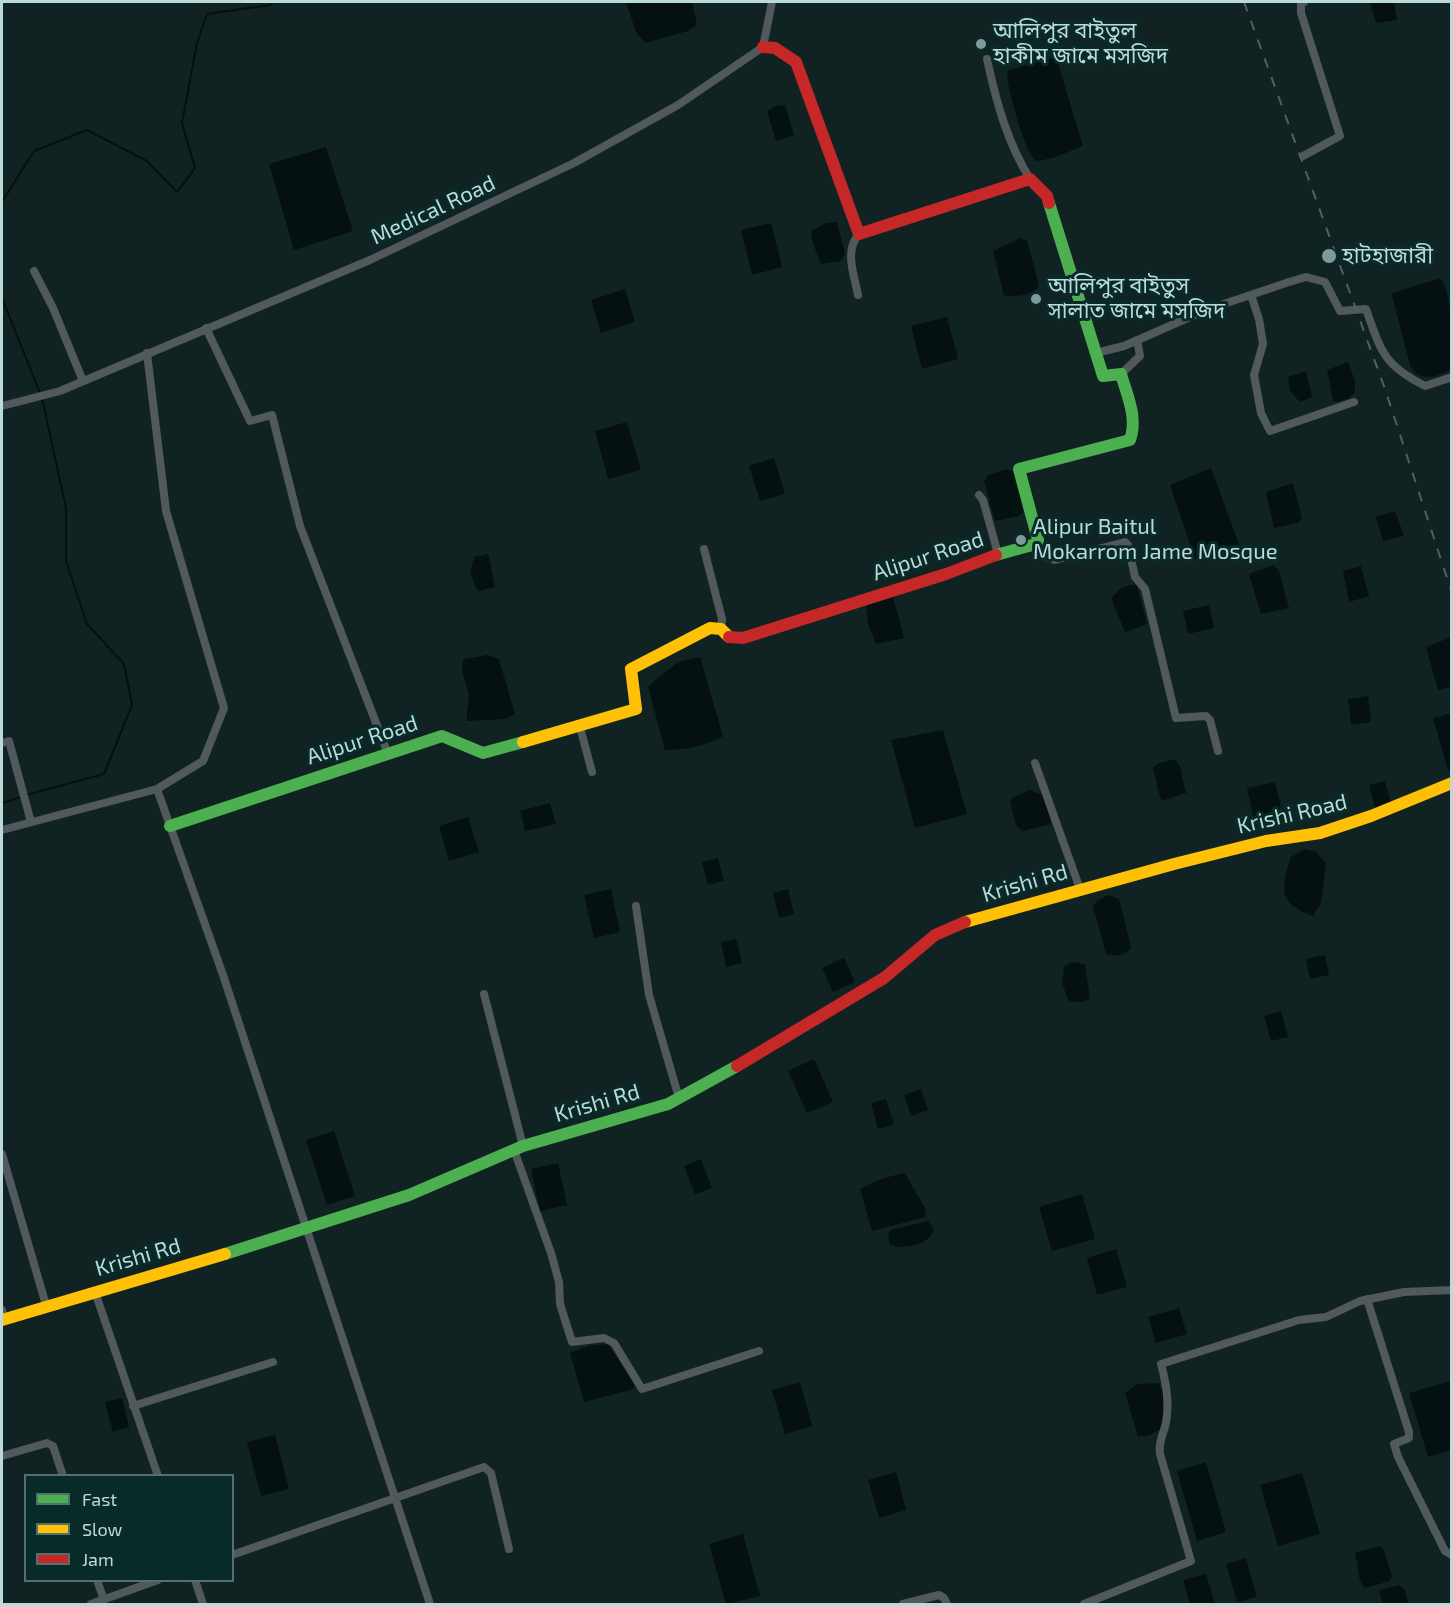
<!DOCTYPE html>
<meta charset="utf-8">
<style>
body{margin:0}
#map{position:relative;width:1453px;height:1606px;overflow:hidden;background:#102322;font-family:"Exo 2",sans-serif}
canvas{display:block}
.frame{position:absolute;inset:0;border:3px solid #bcdad9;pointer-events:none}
.legend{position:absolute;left:24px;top:1474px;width:210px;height:108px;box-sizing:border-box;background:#082b2a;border:2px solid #507170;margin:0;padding:8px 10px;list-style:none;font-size:18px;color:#bcdad9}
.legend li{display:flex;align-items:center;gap:12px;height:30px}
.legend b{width:30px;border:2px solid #507170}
</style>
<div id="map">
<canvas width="1453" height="1606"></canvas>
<div class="frame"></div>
<ul class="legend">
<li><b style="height:8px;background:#4caf50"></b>Fast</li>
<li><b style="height:8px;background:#ffc107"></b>Slow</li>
<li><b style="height:8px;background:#c62828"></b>Jam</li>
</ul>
</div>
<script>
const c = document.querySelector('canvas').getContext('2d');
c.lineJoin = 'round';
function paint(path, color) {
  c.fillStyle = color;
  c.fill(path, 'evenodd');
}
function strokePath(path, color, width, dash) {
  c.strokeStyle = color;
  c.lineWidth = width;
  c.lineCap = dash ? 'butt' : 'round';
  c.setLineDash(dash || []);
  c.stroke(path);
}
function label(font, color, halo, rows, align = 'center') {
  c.font = font + ' "Exo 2","Noto Sans Bengali",sans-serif';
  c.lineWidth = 6;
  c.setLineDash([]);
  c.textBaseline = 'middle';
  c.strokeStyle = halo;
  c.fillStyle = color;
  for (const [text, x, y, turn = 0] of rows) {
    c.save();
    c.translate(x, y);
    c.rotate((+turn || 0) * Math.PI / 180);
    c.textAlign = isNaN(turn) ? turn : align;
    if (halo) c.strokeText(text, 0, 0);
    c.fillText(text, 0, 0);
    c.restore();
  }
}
paint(new Path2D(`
 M 626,2 L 692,2 L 697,25 L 688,31 L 645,43 L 636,32 Z
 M 1370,2 L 1394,2 L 1397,20 L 1376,23 Z
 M 1052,58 L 1057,60 L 1083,146 L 1053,158 L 1037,161 C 1026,157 1006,85 1007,71 Z
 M 785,105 L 794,135 L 776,141 L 767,111 L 775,106 Z
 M 326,147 L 353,231 L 294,250 L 269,164 Z
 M 837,222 L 845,254 L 841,261 L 821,264 L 813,244 L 811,231 L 826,223 Z
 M 771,223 L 782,267 L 752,275 L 741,230 Z
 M 1020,238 L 1027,240 L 1039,286 C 1032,296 1015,297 1004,296 L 993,251 Z
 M 1440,278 C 1453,291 1452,348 1451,370 C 1436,377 1419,383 1410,365 L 1392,296 L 1393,293 Z
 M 625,289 L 635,322 L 601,333 L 591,300 Z
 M 947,317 L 958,359 L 922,369 L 911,326 Z
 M 1348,362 L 1355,381 L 1355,392 L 1348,399 L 1337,402 L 1333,401 L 1327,370 Z
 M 1306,371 L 1312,397 L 1300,402 L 1290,391 L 1288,377 Z
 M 627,422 L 641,470 L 608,479 L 595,431 Z
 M 774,458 L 785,494 L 760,501 L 749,466 Z
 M 1211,468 L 1240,547 L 1203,561 L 1195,559 L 1170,485 Z
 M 1007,469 L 1013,472 L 1023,512 L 1019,516 L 995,521 L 984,481 L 988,475 Z
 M 1293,483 L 1302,519 L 1297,523 L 1274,528 L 1266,492 Z
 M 1395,511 L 1404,536 L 1383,541 L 1376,517 Z
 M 488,554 L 495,587 L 478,591 L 470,573 L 474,557 Z
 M 1273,565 L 1279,571 L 1289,608 L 1261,614 L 1249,574 Z
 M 1361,566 L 1369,596 L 1349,602 L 1343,571 Z
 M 1130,585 L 1137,585 L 1147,624 L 1125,632 L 1111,598 L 1120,589 Z
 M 893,597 L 904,638 L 876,644 L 868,624 L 866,601 Z
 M 1209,605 L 1214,628 L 1188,634 L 1183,611 Z
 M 1451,637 L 1451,687 L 1438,690 L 1426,647 Z
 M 488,655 L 499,659 L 515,714 L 505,719 L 467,721 C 466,712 469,704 469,697 C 468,683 458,673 464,659 Z
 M 700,657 L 723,736 C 707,746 684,750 665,750 L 648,686 L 678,662 Z
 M 1368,696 L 1371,722 L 1351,725 L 1348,699 Z
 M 1451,713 L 1451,770 L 1448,771 L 1433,718 Z
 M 943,730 L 967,814 L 915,828 L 891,740 Z
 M 1175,759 L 1180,767 L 1186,793 L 1161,801 L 1153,768 L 1157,764 Z
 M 1385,781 L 1391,804 L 1375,808 L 1369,785 Z
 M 1275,782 L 1282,812 L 1254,819 L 1247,788 Z
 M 1029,790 L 1044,795 L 1051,824 L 1022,831 L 1016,825 L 1010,801 L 1014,797 Z
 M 550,803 L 556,824 L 525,831 L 520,811 Z
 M 468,817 L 479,852 L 449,861 L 439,826 Z
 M 1304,849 L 1316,852 L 1326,863 L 1321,903 L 1313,916 C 1278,903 1281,891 1290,858 Z
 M 718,858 L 724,881 L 708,885 L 702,862 Z
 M 611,889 L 620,932 L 594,938 L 584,895 Z
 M 788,889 L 794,914 L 779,918 L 773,893 Z
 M 1109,895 L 1119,899 L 1131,947 C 1125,957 1117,956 1106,954 L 1093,906 L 1098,900 Z
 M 736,939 L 742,963 L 726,967 L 721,942 Z
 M 1325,955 L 1329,975 L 1310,979 L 1306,959 Z
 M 844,958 L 855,982 L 833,992 L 822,968 Z
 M 1072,962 L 1085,964 L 1090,999 L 1081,1002 L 1069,1002 L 1062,983 L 1064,967 Z
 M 1281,1011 L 1288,1037 L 1271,1041 L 1264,1016 Z
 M 814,1059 L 833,1102 L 807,1113 L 788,1071 Z
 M 921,1089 L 928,1110 L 911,1116 L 904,1095 Z
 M 886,1099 L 894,1125 L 878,1129 L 871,1103 Z
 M 334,1131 L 355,1196 L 327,1205 L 306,1140 Z
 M 701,1159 L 712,1188 L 695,1194 L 684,1166 Z
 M 558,1163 L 567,1205 L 540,1211 L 531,1169 Z
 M 903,1173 L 906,1175 L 925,1208 L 926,1217 L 872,1231 L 860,1189 L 878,1180 Z
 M 1082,1194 L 1095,1239 L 1052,1251 L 1039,1207 Z
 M 928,1221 L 934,1230 C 929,1245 903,1250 890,1245 L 888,1235 L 890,1230 Z
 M 1116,1249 L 1127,1287 L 1097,1295 L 1087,1258 Z
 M 1179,1308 L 1187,1334 L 1156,1343 L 1148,1317 Z
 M 608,1344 L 634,1384 L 634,1389 L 584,1402 L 570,1353 L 588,1346 Z
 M 1451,1381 L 1451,1450 L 1428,1457 L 1409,1393 Z
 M 800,1382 L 812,1426 L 785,1434 L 772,1390 Z
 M 1158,1383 L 1163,1391 L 1163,1427 L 1150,1435 L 1138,1437 L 1125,1393 L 1137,1384 Z
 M 122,1398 L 129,1427 L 113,1432 L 105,1402 Z
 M 275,1435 L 289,1489 L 261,1496 L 247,1442 Z
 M 1206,1462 L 1226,1532 L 1197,1541 L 1177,1471 Z
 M 896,1472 L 906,1510 L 879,1518 L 868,1480 Z
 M 1302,1473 L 1320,1534 L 1278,1546 L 1260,1485 Z
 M 743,1534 L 760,1596 L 726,1604 L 709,1544 Z
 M 1379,1546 L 1383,1548 L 1392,1576 L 1390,1581 L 1365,1588 L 1360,1581 L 1355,1553 Z
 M 1246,1558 L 1257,1597 L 1237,1602 L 1226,1564 Z
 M 1206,1574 L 1215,1604 L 1190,1604 L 1183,1580 Z
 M 1399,1585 L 1405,1590 L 1408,1604 L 1383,1604 L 1379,1590 Z`), '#051110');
strokePath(new Path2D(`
 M 2,202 L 34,151 L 87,130 L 147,161 L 177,192 L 195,168 L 182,123 L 197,43 L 207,14 L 270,5 L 273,2
 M 2,298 L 40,393
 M 26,795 L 104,774 L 132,705 L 124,664 L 87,624 L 66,561 L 66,508 L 42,398
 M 2,803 L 21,797`), '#051110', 2);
strokePath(new Path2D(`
 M 987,59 C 996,101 1007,142 1030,179
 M 1303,156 L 1340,136 L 1301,13 L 1301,3 L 1304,2
 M 34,271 L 53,308 L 83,381
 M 858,295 C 854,274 844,251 859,234
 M 1251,295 L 1259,319 L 1263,344 L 1254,375 L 1261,413 L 1270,431 L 1354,402
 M 206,328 L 250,421 L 272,415 L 300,526 L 388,754
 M 147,353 L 166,511 L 224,708 L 203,761 L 157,789
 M 1096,353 L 1124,346 L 1206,310 L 1289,282 L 1306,277 L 1325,282 L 1340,311 L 1366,309 C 1381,351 1383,365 1425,386 L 1452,377
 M 1121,374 L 1140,356 L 1137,340
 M 2,406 L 60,391 L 370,260 L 574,163 L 678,105 L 763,47 L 772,2
 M 979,495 L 983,500 L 998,554
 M 1036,544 L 1045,556 L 1055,560 L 1125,542 L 1128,545 L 1135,577 L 1145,589 L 1176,718 L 1206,716 L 1210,720 L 1218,751
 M 704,549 L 722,619 L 721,629
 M 577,726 L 581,731 L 592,772
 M 2,743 L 9,741 L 31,822
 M 1035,763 L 1080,889
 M 2,830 L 157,789 L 223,975 L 430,1604
 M 636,906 L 649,995 L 679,1098
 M 484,994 L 523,1146
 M 514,1150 L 551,1253 L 559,1282 L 560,1304 L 572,1342 L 604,1338 L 614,1343 L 642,1389 L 759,1351
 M 2,1154 L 46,1305
 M 95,1292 L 158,1476
 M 1367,1299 L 1409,1432 L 1409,1438 L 1394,1444 L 1398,1457 L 1445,1551 L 1452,1555
 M 2,1310 L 4,1319
 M 133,1406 L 273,1362
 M 2,1456 L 47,1443 L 53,1446 L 63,1476
 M 232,1555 L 484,1467 L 491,1473 L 509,1549
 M 97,1580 L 104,1600
 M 195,1580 L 203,1604
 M 91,1604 L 158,1580
 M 903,1604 L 939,1595 L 944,1598 L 947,1604
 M 1084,1604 L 1191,1561 L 1160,1454 C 1158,1441 1164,1434 1166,1422 C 1170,1402 1166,1382 1161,1364 L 1299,1320 L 1326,1317 L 1360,1301 L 1404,1292 L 1452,1290`), '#51595d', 8);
strokePath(new Path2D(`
 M 996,555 L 1036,544 L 1038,540 L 1019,469 L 1130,440 C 1138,417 1127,396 1121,374 L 1103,376 L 1049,203
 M 170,826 L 442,736 L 483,753 L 523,742
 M 225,1254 L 409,1195 L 523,1146 L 668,1104 L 737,1066`), '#4caf50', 12);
strokePath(new Path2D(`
 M 523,742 L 636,709 L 631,669 L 710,628 L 721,629 L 729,637
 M 965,922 L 1174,864 L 1266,841 L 1320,833 L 1371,816 L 1452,783
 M 2,1320 L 225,1254`), '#ffc107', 12);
strokePath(new Path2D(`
 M 763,47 L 775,48 L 796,62 L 859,234 L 1030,179 L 1047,196 L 1049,203
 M 729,637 L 743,638 L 946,574 L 996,555
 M 737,1066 L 884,978 L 935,935 L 965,922`), '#c62828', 12);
strokePath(new Path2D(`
 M 1244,2 L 1385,389 L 1452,593`), '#545f62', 2, [10, 10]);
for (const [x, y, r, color] of [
 [981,44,6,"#809a99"],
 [1329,256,8,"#809a99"],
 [1036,299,6,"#809a99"],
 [1021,540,6,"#809a99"]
]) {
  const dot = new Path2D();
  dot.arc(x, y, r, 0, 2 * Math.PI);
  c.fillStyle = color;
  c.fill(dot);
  strokePath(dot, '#082b2a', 2);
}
label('22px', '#bcdad9', '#082b2a', [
 ["আলিপুর বাইতুল",993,31],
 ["হাকীম জামে মসজিদ",993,56],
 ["হাটহাজারী",1342,256],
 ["আলিপুর বাইতুস",1048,286],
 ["সালাত জামে মসজিদ",1048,311],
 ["Alipur Baitul",1033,527],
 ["Mokarrom Jame Mosque",1033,552]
], 'left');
label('22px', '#bcdad9', '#082b2a', [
 ["Medical Road",433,210,-25],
 ["Alipur Road",928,556,-18],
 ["Alipur Road",362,740,-18],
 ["Krishi Road",1292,814,-13],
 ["Krishi Rd",1025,883,-16],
 ["Krishi Rd",597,1103,-16],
 ["Krishi Rd",138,1257,-16]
]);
</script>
